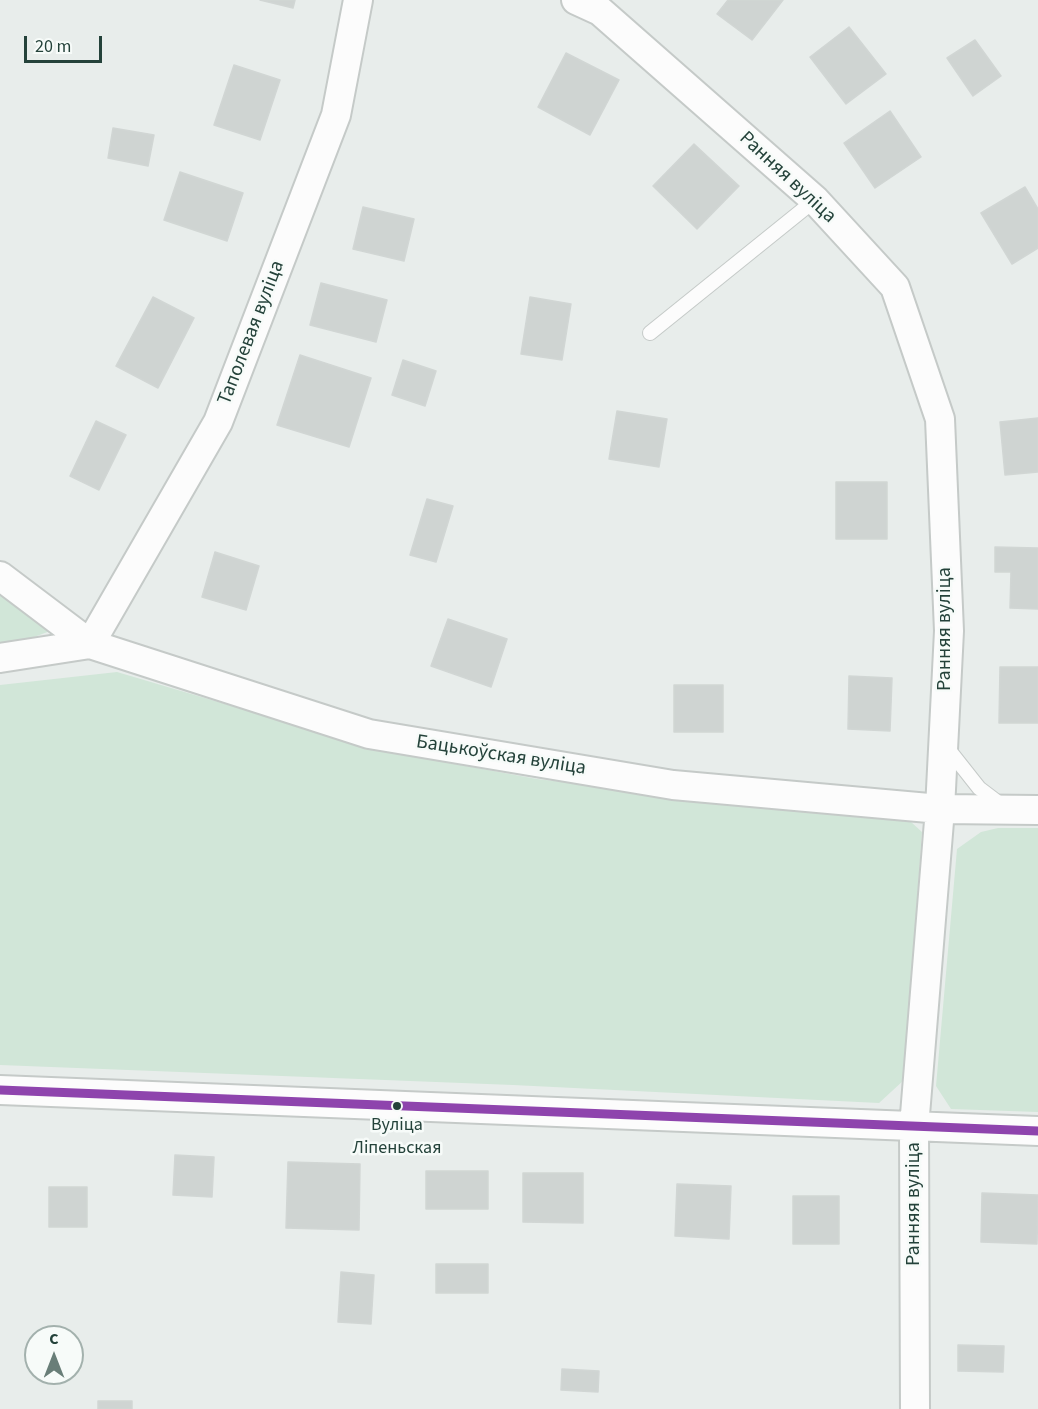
<!DOCTYPE html>
<meta charset="utf-8">
<style>
body{margin:0}
#map{position:relative;width:1038px;height:1409px;overflow:hidden;background:#e8edeb;font-family:"Source Sans 3",sans-serif}
canvas{display:block}
.north{position:absolute;left:24px;top:1325px;width:60px;height:60px;box-sizing:border-box;background:#f7fbf9;border:2px solid #a3b1ad;border-radius:50%;rotate:0deg;font-size:16px;font-weight:700;line-height:24px;text-align:center;color:#24423a}
.north::after{content:'';display:block;margin:auto;width:21px;height:27px;background:#697e78;clip-path:polygon(50% 0,100% 100%,50% 72%,0 100%)}
.scale{position:absolute;left:24px;top:36px;width:78px;height:27px;box-sizing:border-box;border:3px solid #24423a;border-top:0;padding-left:8px;font-size:18px;line-height:21px;white-space:nowrap;color:#24423a;-webkit-text-stroke:4px #f7fbf9;paint-order:stroke}
</style>
<div id="map">
<canvas width="1038" height="1409"></canvas>
<div class="north">С</div>
<div class="scale">20 m</div>
</div>
<script>
const c = document.querySelector('canvas').getContext('2d');
c.lineJoin = 'round';
function paint(path, color) {
  c.fillStyle = color;
  c.fill(path, 'evenodd');
}
function strokePath(path, color, width, dash) {
  c.strokeStyle = color;
  c.lineWidth = width;
  c.lineCap = dash ? 'butt' : 'round';
  c.setLineDash(dash || []);
  c.stroke(path);
}
function label(font, color, halo, rows, align = 'center') {
  c.font = font + ' "Source Sans 3",sans-serif';
  c.lineWidth = 5;
  c.setLineDash([]);
  c.textBaseline = 'middle';
  c.strokeStyle = halo;
  c.fillStyle = color;
  for (const [text, x, y, turn = 0] of rows) {
    c.save();
    c.translate(x, y);
    c.rotate((+turn || 0) * Math.PI / 180);
    c.textAlign = isNaN(turn) ? turn : align;
    if (halo) c.strokeText(text, 0, 0);
    c.fillText(text, 0, 0);
    c.restore();
  }
}
paint(new Path2D(`
 M 0,595 L 50,631 L 21,642 L 0,644 Z
 M 117,672 L 384,751 L 537,779 L 911,822 L 922,832 L 904,1080 L 879,1103 L 513,1085 L 0,1065 L 0,685 Z
 M 998,828 L 1038,828 L 1038,1112 L 951,1109 L 936,1086 L 957,849 L 981,832 Z`), '#d1e6d8');
const building = new Path2D(`
 M 260,0 L 295,0 L 293,8 Z
 M 728,0 L 783,0 L 752,40 L 717,14 Z
 M 849,27 L 886,74 L 846,104 L 810,57 Z
 M 975,40 L 1001,76 L 973,96 L 947,58 Z
 M 566,53 L 619,80 L 590,135 L 538,107 Z
 M 234,65 L 280,80 L 260,140 L 214,125 Z
 M 890,111 L 921,157 L 875,188 L 844,143 Z
 M 113,128 L 154,135 L 148,166 L 108,158 Z
 M 694,144 L 739,186 L 697,229 L 653,186 Z
 M 180,172 L 243,193 L 227,241 L 164,220 Z
 M 1025,187 L 1038,209 L 1038,248 L 1012,264 L 981,213 Z
 M 363,207 L 414,219 L 404,261 L 353,249 Z
 M 321,283 L 387,300 L 376,342 L 310,325 Z
 M 153,297 L 194,318 L 158,388 L 116,366 Z
 M 530,297 L 571,304 L 562,360 L 521,354 Z
 M 300,355 L 371,378 L 349,447 L 277,425 Z
 M 403,360 L 436,371 L 425,406 L 392,395 Z
 M 617,411 L 667,419 L 659,467 L 609,459 Z
 M 1038,418 L 1038,472 L 1005,475 L 1000,422 Z
 M 96,421 L 126,435 L 99,490 L 70,476 Z
 M 836,482 L 887,482 L 887,539 L 836,539 Z
 M 427,499 L 453,506 L 436,562 L 410,555 Z
 M 995,547 L 1038,548 L 1038,609 L 1010,608 L 1011,572 L 995,572 Z
 M 215,552 L 259,566 L 246,610 L 202,597 Z
 M 448,619 L 507,639 L 491,687 L 431,666 Z
 M 1000,667 L 1038,667 L 1038,723 L 999,723 Z
 M 849,676 L 892,678 L 890,731 L 848,729 Z
 M 674,685 L 723,685 L 723,732 L 674,732 Z
 M 175,1155 L 214,1157 L 212,1197 L 173,1195 Z
 M 288,1162 L 360,1164 L 359,1230 L 286,1228 Z
 M 426,1171 L 488,1171 L 488,1209 L 426,1209 Z
 M 523,1173 L 583,1173 L 583,1223 L 523,1222 Z
 M 677,1184 L 731,1186 L 729,1239 L 675,1236 Z
 M 49,1187 L 87,1187 L 87,1227 L 49,1227 Z
 M 982,1193 L 1038,1195 L 1037,1244 L 981,1242 Z
 M 793,1196 L 839,1196 L 839,1244 L 793,1244 Z
 M 436,1264 L 488,1264 L 488,1293 L 436,1293 Z
 M 341,1272 L 374,1275 L 371,1324 L 338,1322 Z
 M 958,1345 L 1004,1346 L 1003,1372 L 958,1371 Z
 M 562,1369 L 599,1371 L 598,1392 L 561,1390 Z
 M 98,1401 L 132,1401 L 132,1409 L 98,1409 Z`);
paint(building, '#cfd4d2');
strokePath(building, '#d1d6d4', 1.5);
const service = new Path2D(`
 M 650,333 L 815,200
 M 945,745 L 979,788 L 1004,807`);
const minor = new Path2D(`
 M 576,0 L 600,11 L 815,200 L 895,287 L 940,419 L 949,631 L 940,809 L 914,1127 L 915,1409
 M 0,576 L 90,644 L 369,734 L 673,785 L 940,809 L 1038,810
 M 0,658 L 90,644 L 218,422 L 336,115 L 358,0
 M 0,1090 L 1038,1131`);
strokePath(service, '#c5cac8', 16);
strokePath(minor, '#c5cac8', 32);
strokePath(service, '#fcfcfc', 14);
strokePath(minor, '#fcfcfc', 28);
strokePath(new Path2D(`
 M 0,1090 L 1038,1131`), '#8e44ad', 9);
for (const [x, y, r, color] of [
 [397,1106,5,"#24423a"]
]) {
  const dot = new Path2D();
  dot.arc(x, y, r, 0, 2 * Math.PI);
  c.fillStyle = color;
  c.fill(dot);
  strokePath(dot, '#f7fbf9', 2);
}
label('18px', '#24423a', '#f7fbf9', [
 ["Вуліца",397,1126],
 ["Ліпеньская",397,1149]
]);
label('20px', '#24423a', '#f7fbf9', [
 ["Ранняя вуліца",787,178,43],
 ["Таполевая вуліца",252,333,-69],
 ["Ранняя вуліца",946,629,-90],
 ["Бацькоўская вуліца",501,756,9],
 ["Ранняя вуліца",915,1204,-90]
]);
</script>
